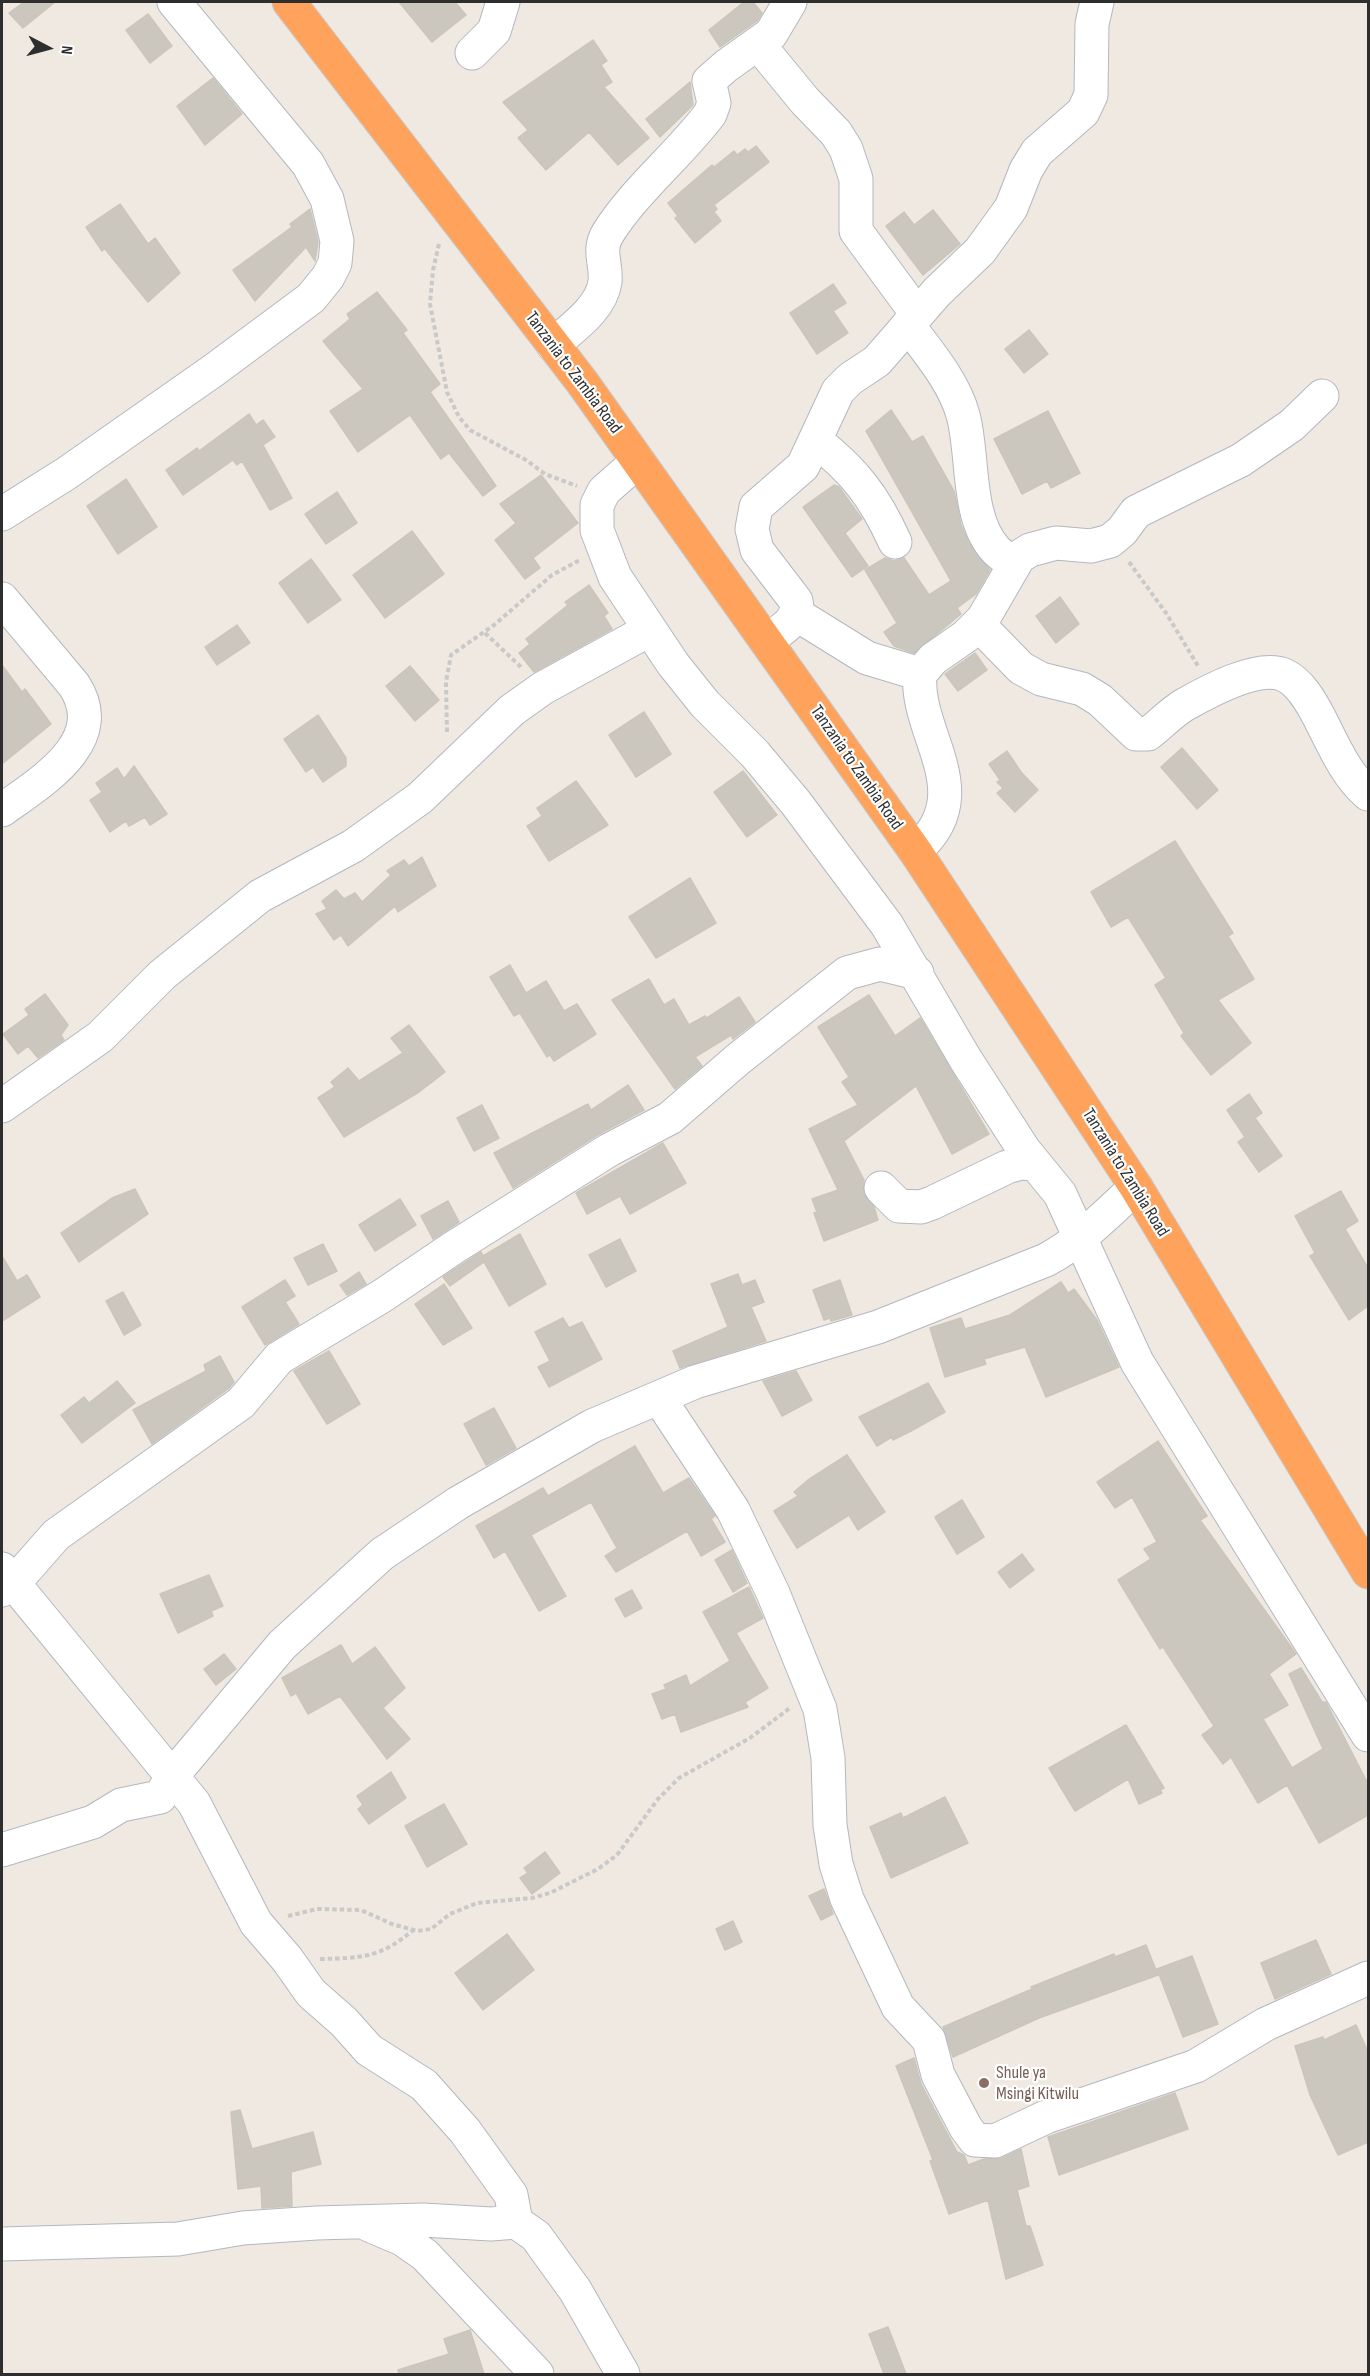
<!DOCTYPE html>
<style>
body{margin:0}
#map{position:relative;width:1370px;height:2376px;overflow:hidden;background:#efe9e1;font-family:"Sofia Sans Condensed",sans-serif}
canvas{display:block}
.frame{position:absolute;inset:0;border:3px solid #2e2e2e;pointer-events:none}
.north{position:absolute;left:18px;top:18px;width:60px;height:60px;-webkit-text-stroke:4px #fff;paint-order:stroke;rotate:96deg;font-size:16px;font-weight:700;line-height:24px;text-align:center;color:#2e2e2e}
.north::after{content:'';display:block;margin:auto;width:21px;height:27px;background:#2e2e2e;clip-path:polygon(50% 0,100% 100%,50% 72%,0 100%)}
</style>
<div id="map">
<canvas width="1370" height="2376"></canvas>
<div class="frame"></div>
<div class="north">N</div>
</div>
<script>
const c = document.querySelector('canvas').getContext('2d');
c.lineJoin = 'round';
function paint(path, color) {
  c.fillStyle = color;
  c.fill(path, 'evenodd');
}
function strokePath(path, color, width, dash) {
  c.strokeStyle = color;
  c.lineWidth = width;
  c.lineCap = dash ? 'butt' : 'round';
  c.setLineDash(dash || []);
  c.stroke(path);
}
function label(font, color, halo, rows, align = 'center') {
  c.font = font + ' "Sofia Sans Condensed",sans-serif';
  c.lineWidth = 4.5;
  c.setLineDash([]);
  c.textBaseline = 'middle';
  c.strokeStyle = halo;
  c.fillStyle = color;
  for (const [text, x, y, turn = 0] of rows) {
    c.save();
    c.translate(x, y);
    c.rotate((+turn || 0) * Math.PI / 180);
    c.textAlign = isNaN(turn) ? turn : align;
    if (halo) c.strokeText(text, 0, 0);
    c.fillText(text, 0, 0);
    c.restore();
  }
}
const building = new Path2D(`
 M 24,2 L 55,2 L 23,28 L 9,13 Z
 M 399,2 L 455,2 L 466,15 L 432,42 Z
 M 744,2 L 753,2 L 762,13 L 757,21 L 720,47 L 709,30 Z
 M 148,14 L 172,46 L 150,63 L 126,30 Z
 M 593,40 L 607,61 L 601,65 L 612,82 L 604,87 L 649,138 L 618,165 L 589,132 L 546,170 L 518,138 L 528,130 L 503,102 Z
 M 213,78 L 242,114 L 205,145 L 177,106 Z
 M 690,82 L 693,105 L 660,137 L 646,119 Z
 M 756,146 L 769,162 L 714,205 L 717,209 L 714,212 L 721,221 L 695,243 L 675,218 L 678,216 L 668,203 L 712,165 L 714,167 L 734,151 L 737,155 L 745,149 L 748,152 Z
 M 120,204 L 148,244 L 155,238 L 180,273 L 148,302 L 105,249 L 102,251 L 86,227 Z
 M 310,209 L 318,242 L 315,261 L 306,247 L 255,301 L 233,270 L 292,227 L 290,224 Z
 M 933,210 L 960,244 L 923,275 L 886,226 L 904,212 L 914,225 Z
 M 833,284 L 846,303 L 833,311 L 848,333 L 817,354 L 790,313 Z
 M 377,292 L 407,330 L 403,333 L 440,384 L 430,392 L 496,486 L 483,496 L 449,453 L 441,459 L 410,415 L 358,452 L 330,411 L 363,389 L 323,341 L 350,319 L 347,314 Z
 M 1029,330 L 1048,354 L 1024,373 L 1005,349 Z
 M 891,410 L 912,442 L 923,436 L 954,491 L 961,525 L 969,543 L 990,570 L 976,594 L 957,608 L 961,614 L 914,653 L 894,646 L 884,632 L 897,623 L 865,570 L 885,558 L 894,561 L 904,558 L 929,595 L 951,581 L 866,431 Z
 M 1048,411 L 1080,473 L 1051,488 L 1047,481 L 1022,494 L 994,439 Z
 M 249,414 L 256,425 L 263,420 L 275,437 L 263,445 L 292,498 L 270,510 L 242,461 L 237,465 L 233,460 L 183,495 L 166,470 L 197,448 L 199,451 Z
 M 541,475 L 578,523 L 533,558 L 540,568 L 525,579 L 495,540 L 516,523 L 500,504 Z
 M 126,479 L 157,527 L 118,554 L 87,506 Z
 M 834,485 L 839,487 L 862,519 L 845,533 L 868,566 L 852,577 L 803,507 Z
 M 337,492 L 357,523 L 326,544 L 305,514 Z
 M 412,531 L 444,574 L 385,618 L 353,575 Z
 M 311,559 L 341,600 L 308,623 L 279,583 Z
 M 589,585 L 608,613 L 604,616 L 612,629 L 534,672 L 519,653 L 530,644 L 526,639 L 568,605 L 565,602 Z
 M 1060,597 L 1079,624 L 1056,643 L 1036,616 Z
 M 237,625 L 250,643 L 217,665 L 205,647 Z
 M 975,653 L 987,670 L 958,691 L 945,674 Z
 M 2,665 L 22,692 L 25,689 L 51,724 L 2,764 Z
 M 410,666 L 439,700 L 415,721 L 386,686 Z
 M 644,712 L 671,754 L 636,777 L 609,735 Z
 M 318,715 L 346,758 L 346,766 L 323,782 L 313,767 L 306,772 L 284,739 Z
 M 1182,748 L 1218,790 L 1197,809 L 1161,767 Z
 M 1007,751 L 1021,772 L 1038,790 L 1015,812 L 997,793 L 1003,788 L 997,782 L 1000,780 L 989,764 Z
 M 134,766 L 167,814 L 150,825 L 145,817 L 129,826 L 126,821 L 110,832 L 90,800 L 102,792 L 96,783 L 117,768 L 124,779 Z
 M 743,771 L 777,815 L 747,837 L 714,792 Z
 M 576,781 L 608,825 L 549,861 L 527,826 L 542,816 L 537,808 Z
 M 1175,841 L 1233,933 L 1228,936 L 1254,979 L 1218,1000 L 1251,1043 L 1211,1075 L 1181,1036 L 1184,1033 L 1155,985 L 1166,978 L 1128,917 L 1111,927 L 1091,892 Z
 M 422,857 L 436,886 L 398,912 L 395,906 L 348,946 L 341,935 L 334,940 L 316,914 L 327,909 L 322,901 L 336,890 L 344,899 L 355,893 L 362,902 L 391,875 L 387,871 L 404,860 L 409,866 Z
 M 690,878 L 716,923 L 656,958 L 629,917 Z
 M 510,965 L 526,993 L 546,981 L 564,1011 L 577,1004 L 596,1034 L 554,1061 L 550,1055 L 547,1057 L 520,1013 L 514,1016 L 490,977 Z
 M 649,979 L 664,1005 L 674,999 L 689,1025 L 705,1016 L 707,1018 L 739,997 L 755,1022 L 733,1039 L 731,1035 L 695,1057 L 702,1066 L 675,1089 L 612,1000 Z
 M 45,994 L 68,1025 L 61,1035 L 64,1040 L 38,1058 L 28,1046 L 18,1054 L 3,1034 L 29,1015 L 25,1009 Z
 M 869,995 L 895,1036 L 920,1018 L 989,1134 L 952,1154 L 916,1086 L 844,1141 L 864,1180 L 863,1193 L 874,1207 L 878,1220 L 824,1241 L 814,1213 L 817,1212 L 812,1199 L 838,1190 L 809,1129 L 858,1105 L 842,1082 L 849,1077 L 818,1027 Z
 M 409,1025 L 445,1072 L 419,1092 L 344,1137 L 318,1098 L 335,1087 L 331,1082 L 348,1068 L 359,1081 L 403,1053 L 391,1038 Z
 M 628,1085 L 644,1110 L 599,1134 L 513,1188 L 494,1153 L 588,1104 L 591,1110 Z
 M 1249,1094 L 1262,1113 L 1255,1118 L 1282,1156 L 1259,1172 L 1238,1142 L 1245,1137 L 1227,1110 Z
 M 482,1105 L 499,1138 L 474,1151 L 457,1118 Z
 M 663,1143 L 686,1183 L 630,1214 L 620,1196 L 587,1214 L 576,1193 Z
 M 135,1189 L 148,1214 L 79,1262 L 61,1233 L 112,1198 Z
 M 1341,1191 L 1358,1221 L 1345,1229 L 1368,1268 L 1368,1306 L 1349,1320 L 1310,1256 L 1315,1253 L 1295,1216 Z
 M 400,1199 L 416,1225 L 375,1251 L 359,1225 Z
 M 448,1201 L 459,1222 L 433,1239 L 421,1216 Z
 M 520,1234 L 546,1284 L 509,1306 L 484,1262 L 450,1286 L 443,1277 L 481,1252 L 483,1256 Z
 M 620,1239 L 636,1271 L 606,1287 L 589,1255 Z
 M 323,1244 L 337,1271 L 308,1285 L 294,1258 Z
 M 2,1256 L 17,1281 L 27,1275 L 40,1297 L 2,1321 Z
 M 359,1272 L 366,1284 L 347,1295 L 340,1285 Z
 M 738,1274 L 742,1285 L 755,1280 L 764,1302 L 751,1307 L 766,1341 L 680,1368 L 673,1351 L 728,1327 L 711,1284 Z
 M 285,1280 L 295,1296 L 285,1302 L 299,1324 L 265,1345 L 242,1307 Z
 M 840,1280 L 852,1315 L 831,1321 L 830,1318 L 824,1320 L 813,1290 Z
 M 1061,1282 L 1068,1293 L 1074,1289 L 1097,1320 L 1119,1367 L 1046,1397 L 1025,1347 L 984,1359 L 986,1364 L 945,1377 L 930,1328 L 961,1318 L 965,1329 L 1010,1315 Z
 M 444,1284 L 472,1328 L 443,1345 L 415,1304 Z
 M 123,1292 L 141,1325 L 124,1335 L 106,1301 Z
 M 563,1318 L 569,1328 L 582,1322 L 602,1359 L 549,1387 L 538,1367 L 550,1361 L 535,1332 Z
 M 329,1351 L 360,1404 L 327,1424 L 294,1371 Z
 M 220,1356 L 234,1382 L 228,1389 L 152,1444 L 133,1410 L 206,1371 L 204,1365 Z
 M 796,1371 L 812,1400 L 782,1416 L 763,1381 Z
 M 117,1381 L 135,1403 L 82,1443 L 61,1415 L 84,1397 L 89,1403 Z
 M 928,1383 L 945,1412 L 911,1431 L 893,1440 L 892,1437 L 877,1446 L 859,1417 Z
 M 494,1408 L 516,1448 L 486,1465 L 464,1424 Z
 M 1158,1441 L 1207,1516 L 1200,1520 L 1296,1654 L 1269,1674 L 1288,1705 L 1263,1719 L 1292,1768 L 1323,1749 L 1289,1674 L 1301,1668 L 1322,1702 L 1326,1702 L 1368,1784 L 1368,1815 L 1319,1843 L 1287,1785 L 1258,1803 L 1231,1757 L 1223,1764 L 1202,1735 L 1214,1726 L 1163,1647 L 1160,1649 L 1118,1580 L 1151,1559 L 1144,1549 L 1157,1542 L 1132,1497 L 1115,1508 L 1097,1482 Z
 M 635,1446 L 663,1493 L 689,1478 L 715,1516 L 711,1519 L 725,1542 L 701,1556 L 687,1531 L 616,1572 L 605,1556 L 617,1548 L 591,1502 L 531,1535 L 566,1596 L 539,1611 L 505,1551 L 494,1558 L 476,1526 L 543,1488 L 548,1496 Z
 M 847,1455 L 885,1512 L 858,1530 L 849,1515 L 797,1548 L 774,1511 L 798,1496 L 794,1492 L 808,1480 Z
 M 962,1500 L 984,1537 L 957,1554 L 935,1517 Z
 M 732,1550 L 747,1583 L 733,1592 L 715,1560 Z
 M 1022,1554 L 1034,1570 L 1010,1588 L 998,1572 Z
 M 209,1575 L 223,1606 L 211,1611 L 213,1616 L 178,1633 L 160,1594 Z
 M 749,1587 L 763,1618 L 736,1633 L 768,1688 L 745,1702 L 748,1707 L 681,1732 L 675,1714 L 662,1719 L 652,1694 L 666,1689 L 664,1685 L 686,1675 L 690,1686 L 730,1661 L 703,1612 Z
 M 632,1590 L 642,1608 L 625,1617 L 615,1599 Z
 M 341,1645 L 352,1664 L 375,1647 L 405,1688 L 383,1708 L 410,1739 L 387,1759 L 340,1696 L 308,1714 L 296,1693 L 291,1696 L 282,1678 Z
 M 224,1654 L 236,1669 L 216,1685 L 204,1669 Z
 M 1126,1725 L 1164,1788 L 1160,1790 L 1162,1793 L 1139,1804 L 1128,1779 L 1075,1811 L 1049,1768 Z
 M 391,1772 L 406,1798 L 369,1824 L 358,1809 L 363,1805 L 357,1796 Z
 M 945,1797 L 968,1843 L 891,1878 L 870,1827 L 901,1813 L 903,1818 Z
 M 444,1804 L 467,1844 L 427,1867 L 405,1826 Z
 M 545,1852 L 560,1873 L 532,1894 L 520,1878 L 528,1873 L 524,1868 Z
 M 824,1889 L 833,1914 L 821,1920 L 809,1896 Z
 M 733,1921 L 742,1942 L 725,1950 L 716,1929 Z
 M 507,1934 L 534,1970 L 483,2010 L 455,1973 Z
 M 1316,1940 L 1331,1974 L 1275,1999 L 1261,1963 Z
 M 1146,1945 L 1158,1975 L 1039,2018 L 953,2057 L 943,2027 L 1032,1989 L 1031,1987 L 1114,1954 L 1115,1957 Z
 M 1192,1956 L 1218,2024 L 1183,2037 L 1157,1969 Z
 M 1356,2025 L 1368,2052 L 1368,2142 L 1338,2155 L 1310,2095 L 1295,2046 L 1323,2037 L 1324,2040 Z
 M 914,2058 L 921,2084 L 957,2152 L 964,2155 L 968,2165 L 984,2159 L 1002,2158 L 1021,2149 L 1029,2186 L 1017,2190 L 1026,2226 L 1030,2226 L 1043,2265 L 1006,2279 L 988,2200 L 949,2214 L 930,2161 L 933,2160 L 896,2066 Z
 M 1175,2093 L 1188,2129 L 1059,2175 L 1048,2137 Z
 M 240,2110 L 252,2149 L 313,2132 L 321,2164 L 291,2172 L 292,2206 L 262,2208 L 261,2186 L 238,2189 L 231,2112 Z
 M 888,2327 L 906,2374 L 884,2374 L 869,2334 Z
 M 470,2330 L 484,2374 L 399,2374 L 398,2370 L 449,2354 L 444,2339 Z`);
paint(building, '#cbc7bf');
strokePath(building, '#cbc5ba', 1.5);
const minor = new Path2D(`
 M 759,45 L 805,101 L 836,133 L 846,149 L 856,179 L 856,231 L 917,314
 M 472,53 L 494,31 L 503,2
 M 908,325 C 928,352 954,382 963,415 C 974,455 966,517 995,549 C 1000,555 1008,559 1013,564
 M 553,345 C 572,328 601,309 605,282 C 607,263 597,251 608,233 C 636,189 679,155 710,114 L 714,103 L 709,81 L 726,66 L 771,34 L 790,2
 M 816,441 C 855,471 875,498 895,542
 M 638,461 L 604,491 L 597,505 L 597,530 L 615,577 L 673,664 L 705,704 L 755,754 L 796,803 L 887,925 L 966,1060 L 1024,1150 L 1060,1194 L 1137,1362 L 1368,1735
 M 2,514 L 67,473 L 214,370 L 311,298 L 328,277 L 335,263 L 337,241 L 327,199 L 308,164 L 174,2
 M 2,599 L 74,685 C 111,741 41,782 2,810
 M 796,614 L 867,658 L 920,674
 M 978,624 L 1021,668 L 1041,679 L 1082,689 L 1100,700 L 1136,734 L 1148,734 C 1160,725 1171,713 1184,705 C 1207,692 1258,664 1284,675 C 1300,682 1311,702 1319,717 C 1333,744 1345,774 1368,794
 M 766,641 C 779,631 801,621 796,601 L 757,550 L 752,529 L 756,507 L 803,466 L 838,391 L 850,379 L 877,361 L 937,292 L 980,251 L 1011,208 L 1026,170 L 1037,152 L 1083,112 L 1091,95 L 1092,24 L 1097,2
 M 915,851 C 982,794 914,734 920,674 L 933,659 L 966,636 L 983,619 L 1019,557 L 1030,550 L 1056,543 L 1091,546 L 1110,541 L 1122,531 L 1136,512 L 1241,460 L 1292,425 L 1322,396
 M 2,1106 L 100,1037 L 162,975 L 260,896 L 353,846 L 420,798 L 512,710 L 543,688 L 649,630
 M 881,1188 L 899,1206 L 921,1207 L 932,1203 L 1007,1167 L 1021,1163 L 1034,1164
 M 659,1398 L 733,1510 L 773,1593 L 820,1709 L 828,1758 L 830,1825 L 836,1864 L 847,1899 L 898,2007 L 929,2040 L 938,2075 L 966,2128 L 975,2140 L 995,2141 L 1046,2117 L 1196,2066 L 1266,2024 L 1368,1978
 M 2,1569 L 194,1803 L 256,1923 L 287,1959 L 311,1993 L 344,2022 L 369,2050 L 424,2085 L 465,2131 L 511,2195 L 516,2222 L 536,2236 L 575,2290 L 623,2374
 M 2,1590 L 13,1584 L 56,1535 L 241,1403 L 279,1358 L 382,1296 L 453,1248 L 609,1150 L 670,1118 L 737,1060 L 847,973 L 880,964 L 917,973
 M 2,1850 L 93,1822 L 121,1805 L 160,1797 L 173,1775 L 282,1645 L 382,1554 L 458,1503 L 592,1426 L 695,1382 L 878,1327 L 1046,1260 C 1080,1242 1108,1213 1136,1187
 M 369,2225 L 402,2239 L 425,2255 L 537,2374
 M 2,2244 L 178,2239 L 243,2228 L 316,2223 L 423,2220 L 491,2224 L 516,2222`);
const highway = new Path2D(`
 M 289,2 L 582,382 L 915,851 L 1136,1187 L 1368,1572`);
strokePath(minor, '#b4b7c1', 35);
strokePath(highway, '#c9c9c9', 35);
strokePath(new Path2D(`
 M 439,244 L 433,270 L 430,304 L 447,392 L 459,417 L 470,430 L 526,460 L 545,474 L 577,486
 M 1129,562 L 1166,613 L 1198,666
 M 485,633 L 523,669
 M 447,732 L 446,682 L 451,655 L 494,625 L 552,575 L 580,560
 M 288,1916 L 317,1909 L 361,1910 L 392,1924 L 417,1931 L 431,1929 L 450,1914 L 477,1903 L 532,1898 L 550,1893 L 598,1869 L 617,1855 L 658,1799 L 679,1778 L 750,1738 L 790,1708
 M 320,1959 C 361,1958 381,1958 413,1930`), '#c9c9c9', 4, [4.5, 3]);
strokePath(minor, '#fff', 33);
strokePath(highway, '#ffa35c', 33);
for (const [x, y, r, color] of [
 [984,2083,6,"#8d6e63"]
]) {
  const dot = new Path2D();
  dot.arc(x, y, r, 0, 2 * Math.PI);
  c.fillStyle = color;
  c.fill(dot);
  strokePath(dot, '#fff', 2);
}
label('18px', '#2e2e2e', '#fff', [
 ["Tanzania to Zambia Road",573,373,53],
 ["Tanzania to Zambia Road",856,768,55],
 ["Tanzania to Zambia Road",1125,1173,58]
]);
label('18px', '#785e54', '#fff', [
 ["Shule ya",996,2073],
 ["Msingi Kitwilu",996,2094]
], 'left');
</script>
